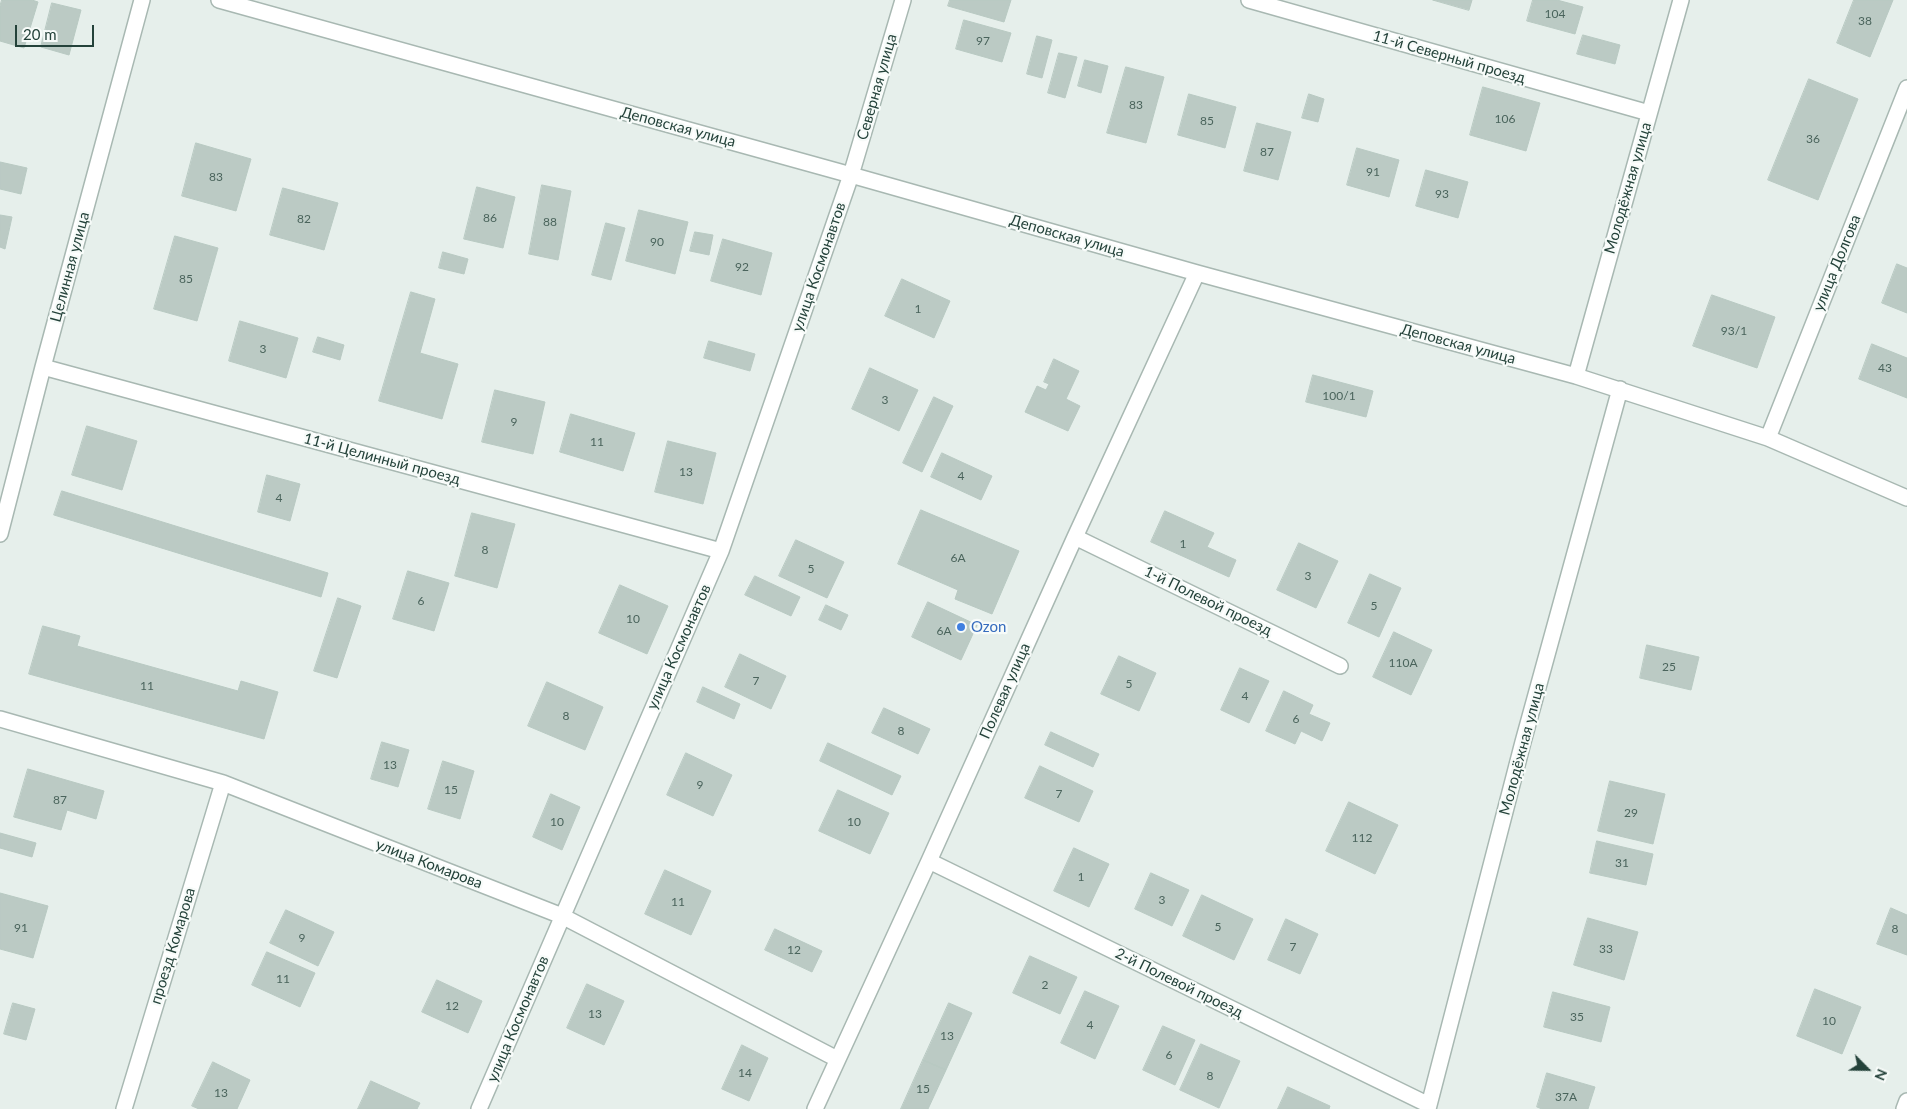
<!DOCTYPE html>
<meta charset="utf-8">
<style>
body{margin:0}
#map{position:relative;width:1907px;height:1109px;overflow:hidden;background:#e6efeb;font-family:Lato,sans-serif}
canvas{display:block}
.north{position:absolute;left:1842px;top:1044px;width:50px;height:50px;-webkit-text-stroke:4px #f7fbf9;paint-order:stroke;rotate:113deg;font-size:14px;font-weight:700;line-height:20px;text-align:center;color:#24423a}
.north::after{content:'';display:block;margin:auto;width:18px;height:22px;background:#24423a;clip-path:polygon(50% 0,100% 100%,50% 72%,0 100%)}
.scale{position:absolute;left:15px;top:25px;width:79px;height:22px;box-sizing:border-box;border:2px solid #24423a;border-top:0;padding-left:6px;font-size:15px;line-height:18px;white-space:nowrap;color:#24423a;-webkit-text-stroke:4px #f7fbf9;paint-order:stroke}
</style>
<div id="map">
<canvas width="1907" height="1109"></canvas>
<div class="north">N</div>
<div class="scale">20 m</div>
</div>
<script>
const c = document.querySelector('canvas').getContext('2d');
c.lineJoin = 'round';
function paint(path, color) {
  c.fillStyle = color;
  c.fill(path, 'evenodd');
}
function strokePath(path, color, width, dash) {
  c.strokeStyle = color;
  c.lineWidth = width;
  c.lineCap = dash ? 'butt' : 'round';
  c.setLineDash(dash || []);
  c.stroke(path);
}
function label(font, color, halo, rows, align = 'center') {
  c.font = font + ' Lato,sans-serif';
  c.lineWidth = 4.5;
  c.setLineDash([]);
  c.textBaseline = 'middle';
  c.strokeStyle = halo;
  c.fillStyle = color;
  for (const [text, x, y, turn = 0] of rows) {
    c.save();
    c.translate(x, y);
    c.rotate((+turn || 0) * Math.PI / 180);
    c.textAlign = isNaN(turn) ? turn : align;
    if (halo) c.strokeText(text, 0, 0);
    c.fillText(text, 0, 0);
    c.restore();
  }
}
const building = new Path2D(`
 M 2,0 L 32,0 L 38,2 L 24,48 L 0,41 L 0,6 Z
 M 950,0 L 1011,0 L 1004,22 L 948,6 Z
 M 1433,0 L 1472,0 L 1469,10 Z
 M 1533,0 L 1557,0 L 1583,7 L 1575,34 L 1527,21 Z
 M 1854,0 L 1893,0 L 1870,57 L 1837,43 Z
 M 52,3 L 81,10 L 69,55 L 41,47 Z
 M 964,20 L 1011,33 L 1002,62 L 956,49 Z
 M 1583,35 L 1620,45 L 1615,64 L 1577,54 Z
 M 1037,36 L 1052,40 L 1042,78 L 1027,74 Z
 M 1059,53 L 1077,57 L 1065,98 L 1048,93 Z
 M 1085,60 L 1108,66 L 1101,93 L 1078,86 Z
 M 1126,67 L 1164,77 L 1146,143 L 1107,133 Z
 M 1809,79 L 1858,99 L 1818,200 L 1768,180 Z
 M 1483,87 L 1540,103 L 1526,151 L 1470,135 Z
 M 1189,94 L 1236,107 L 1225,148 L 1178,135 Z
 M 1309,94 L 1324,99 L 1318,122 L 1302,118 Z
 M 1257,123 L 1291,132 L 1278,180 L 1244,171 Z
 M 196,143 L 251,159 L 236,211 L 182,196 Z
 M 1357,148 L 1399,160 L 1389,197 L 1347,185 Z
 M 0,162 L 27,168 L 21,194 L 0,189 Z
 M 1426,170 L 1468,182 L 1458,218 L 1416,206 Z
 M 542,185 L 571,191 L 558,260 L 529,254 Z
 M 477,187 L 515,197 L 503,248 L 464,239 Z
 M 283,188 L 338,203 L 324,250 L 270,235 Z
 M 639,210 L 688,222 L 675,274 L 626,261 Z
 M 0,215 L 12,217 L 5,249 L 0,247 Z
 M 606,223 L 625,228 L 611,280 L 592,275 Z
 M 695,232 L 713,235 L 709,255 L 690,251 Z
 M 175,236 L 218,248 L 197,321 L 154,309 Z
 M 723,239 L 772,253 L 761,295 L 711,281 Z
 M 443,252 L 468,259 L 464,274 L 439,268 Z
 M 1897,264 L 1907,268 L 1907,313 L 1882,303 Z
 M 902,279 L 950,301 L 934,338 L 885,316 Z
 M 411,292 L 435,299 L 420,353 L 458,364 L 442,419 L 379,401 Z
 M 1712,295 L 1775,317 L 1757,368 L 1693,346 Z
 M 240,321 L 298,338 L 286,378 L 229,361 Z
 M 318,337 L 344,345 L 340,360 L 313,352 Z
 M 709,341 L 755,354 L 750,371 L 704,358 Z
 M 1872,344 L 1907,358 L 1907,398 L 1859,379 Z
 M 1054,359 L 1079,371 L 1066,399 L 1080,406 L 1068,431 L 1025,412 L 1037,386 L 1046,390 L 1049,384 L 1044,382 Z
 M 870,368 L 918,390 L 899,431 L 852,409 Z
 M 1313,375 L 1373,391 L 1366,417 L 1306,402 Z
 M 495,390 L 545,402 L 533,454 L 482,442 Z
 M 934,397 L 953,406 L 922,472 L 903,463 Z
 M 571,414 L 635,433 L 623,471 L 560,452 Z
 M 87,426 L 137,441 L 122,490 L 72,475 Z
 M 668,441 L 716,453 L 703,504 L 655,492 Z
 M 942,453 L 992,476 L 981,500 L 931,477 Z
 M 267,475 L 300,484 L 290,521 L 258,512 Z
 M 62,491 L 328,573 L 321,597 L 54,515 Z
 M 921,510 L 1019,551 L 992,614 L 955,599 L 958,590 L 898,564 Z
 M 1165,511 L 1214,533 L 1207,547 L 1236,560 L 1229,577 L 1151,542 Z
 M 472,513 L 515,524 L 497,588 L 455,576 Z
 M 796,540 L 844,562 L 827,598 L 779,576 Z
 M 1299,543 L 1338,561 L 1316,608 L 1277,590 Z
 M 408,571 L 449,583 L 434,631 L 393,619 Z
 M 1370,574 L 1401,588 L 1379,637 L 1348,623 Z
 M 755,576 L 800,597 L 791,616 L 745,595 Z
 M 620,585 L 668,606 L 647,654 L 599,633 Z
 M 338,598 L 361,606 L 337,678 L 314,671 Z
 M 928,602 L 977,625 L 961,660 L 912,637 Z
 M 826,605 L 848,615 L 841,630 L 819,620 Z
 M 43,626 L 80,636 L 77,646 L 238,691 L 241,681 L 278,692 L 264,739 L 29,674 Z
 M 1394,632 L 1432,650 L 1411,695 L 1373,677 Z
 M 1647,645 L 1699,657 L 1691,690 L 1640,678 Z
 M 740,654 L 786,676 L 771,709 L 725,687 Z
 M 1119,656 L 1156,673 L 1139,711 L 1101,694 Z
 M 1240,668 L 1269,681 L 1249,723 L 1221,710 Z
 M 547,682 L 603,707 L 585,750 L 528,726 Z
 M 703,687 L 740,704 L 734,719 L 697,702 Z
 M 1284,691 L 1313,705 L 1309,714 L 1330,723 L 1322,741 L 1301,731 L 1295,744 L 1266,731 Z
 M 884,708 L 930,729 L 918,754 L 872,733 Z
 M 1051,732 L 1099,754 L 1093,767 L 1045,745 Z
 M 382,742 L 409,750 L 398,787 L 371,779 Z
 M 828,743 L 901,776 L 892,795 L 820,761 Z
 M 686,753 L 732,775 L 713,816 L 667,795 Z
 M 443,761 L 474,771 L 460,819 L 428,809 Z
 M 1040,766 L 1093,791 L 1079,822 L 1025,798 Z
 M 28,769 L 104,791 L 96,819 L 67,810 L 61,830 L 14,817 Z
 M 1610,781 L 1665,794 L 1653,844 L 1598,831 Z
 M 838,790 L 889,813 L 870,854 L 819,831 Z
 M 551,794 L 580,807 L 562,850 L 533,837 Z
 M 1349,802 L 1398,825 L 1375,874 L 1326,851 Z
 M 0,833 L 36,843 L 32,857 L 0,848 Z
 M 1597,841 L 1653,854 L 1646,885 L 1590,873 Z
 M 1074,848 L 1109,864 L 1089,907 L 1054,891 Z
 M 665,870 L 711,891 L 691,935 L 645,914 Z
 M 1151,873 L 1189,890 L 1172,926 L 1135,909 Z
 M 0,893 L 48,906 L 33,958 L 0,949 Z
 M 1202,895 L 1253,919 L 1234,960 L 1183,936 Z
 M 1891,908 L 1907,915 L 1907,955 L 1877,944 Z
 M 286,910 L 334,932 L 318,966 L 270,943 Z
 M 1588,918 L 1638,932 L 1624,980 L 1574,965 Z
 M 1286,919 L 1318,934 L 1300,974 L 1268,960 Z
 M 775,929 L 822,951 L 812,972 L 765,950 Z
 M 267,952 L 315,973 L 300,1007 L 252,985 Z
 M 1030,956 L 1077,977 L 1060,1014 L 1013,993 Z
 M 437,980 L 482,1001 L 468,1033 L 422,1012 Z
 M 587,984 L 624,1001 L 604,1045 L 567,1028 Z
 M 1815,989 L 1861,1007 L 1842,1054 L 1797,1036 Z
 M 1085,991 L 1119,1006 L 1095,1059 L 1061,1043 Z
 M 1553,992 L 1610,1007 L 1601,1042 L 1544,1027 Z
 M 13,1003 L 35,1009 L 26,1040 L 4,1034 Z
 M 949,1003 L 972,1013 L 946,1070 L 923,1060 Z
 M 1163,1026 L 1195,1040 L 1175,1085 L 1143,1070 Z
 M 1201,1044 L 1240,1061 L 1219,1108 L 1180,1090 Z
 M 742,1045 L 768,1058 L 749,1101 L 722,1089 Z
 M 923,1060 L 946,1070 L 928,1109 L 901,1109 Z
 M 213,1062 L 250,1080 L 237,1109 L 199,1109 L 192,1106 Z
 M 1547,1073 L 1595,1087 L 1588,1109 L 1542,1109 L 1537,1107 Z
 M 371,1081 L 420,1103 L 417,1109 L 358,1109 Z
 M 1288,1087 L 1330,1106 L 1329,1109 L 1278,1109 Z`);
paint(building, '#bbcac4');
strokePath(building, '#b8c9c2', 1);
const minor = new Path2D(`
 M 219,0 L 851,175 L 1197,273 L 1576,376 L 1768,438 L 1907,498
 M 1249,0 L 1649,113
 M 43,367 L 721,551
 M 1576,376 L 1681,0
 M 1768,438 L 1907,88
 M 0,534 L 43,367 L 142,0
 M 1075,537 L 1340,666
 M 0,719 L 223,783 L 562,916 L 837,1059
 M 929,861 L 1429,1105
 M 124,1109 L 223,783
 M 479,1109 L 721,551 L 851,175 L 903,0
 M 815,1109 L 929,861 L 1075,537 L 1197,273
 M 1428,1109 L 1523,742 L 1620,389
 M 1904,1109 L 1907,1101`);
strokePath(minor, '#a8b8b2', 18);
strokePath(minor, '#fff', 15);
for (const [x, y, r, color] of [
 [961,627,5,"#3f7fe0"]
]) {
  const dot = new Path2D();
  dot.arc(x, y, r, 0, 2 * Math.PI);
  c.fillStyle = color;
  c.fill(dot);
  strokePath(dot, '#f7fbf9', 2);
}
label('12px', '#4a645c', null, [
 ["104",1555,14],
 ["38",1865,21],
 ["97",983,41],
 ["83",1136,105],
 ["106",1505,119],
 ["85",1207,121],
 ["36",1813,139],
 ["87",1267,152],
 ["91",1373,172],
 ["83",216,177],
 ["93",1442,194],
 ["86",490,218],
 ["82",304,219],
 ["88",550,222],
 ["90",657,242],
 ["92",742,267],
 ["85",186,279],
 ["1",918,309],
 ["93/1",1734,331],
 ["3",263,349],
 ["43",1885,368],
 ["100/1",1339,396],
 ["3",885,400],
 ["9",514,422],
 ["11",597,442],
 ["13",686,472],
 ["4",961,476],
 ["4",279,498],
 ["1",1183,544],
 ["8",485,550],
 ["6А",958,558],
 ["5",811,569],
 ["3",1308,576],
 ["6",421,601],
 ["5",1374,606],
 ["10",633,619],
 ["6А",944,631],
 ["110А",1403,663],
 ["25",1669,667],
 ["7",756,681],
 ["5",1129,684],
 ["11",147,686],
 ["4",1245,696],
 ["8",566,716],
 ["6",1296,719],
 ["8",901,731],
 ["13",390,765],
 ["9",700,785],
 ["15",451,790],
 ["7",1059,794],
 ["87",60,800],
 ["29",1631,813],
 ["10",557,822],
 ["10",854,822],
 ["112",1362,838],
 ["31",1622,863],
 ["1",1081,877],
 ["3",1162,900],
 ["11",678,902],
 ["5",1218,927],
 ["91",21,928],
 ["8",1895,929],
 ["9",302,938],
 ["7",1293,947],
 ["33",1606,949],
 ["12",794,950],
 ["11",283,979],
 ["2",1045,985],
 ["12",452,1006],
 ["13",595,1014],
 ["35",1577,1017],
 ["10",1829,1021],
 ["4",1090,1025],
 ["13",947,1036],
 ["6",1169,1055],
 ["14",745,1073],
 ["8",1210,1076],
 ["15",923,1089],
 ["13",221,1093],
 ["37А",1566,1097]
]);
label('15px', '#24423a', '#f7fbf9', [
 ["11-й Северный проезд",1449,57,16],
 ["Северная улица",877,87,-74],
 ["Деповская улица",678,127,15],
 ["Молодёжная улица",1628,188,-74],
 ["Деповская улица",1067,236,16],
 ["улица Долгова",1837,263,-68],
 ["Целинная улица",70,267,-75],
 ["улица Космонавтов",819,267,-71],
 ["Деповская улица",1458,344,15],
 ["11-й Целинный проезд",382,459,15],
 ["1-й Полевой проезд",1208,601,26],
 ["улица Космонавтов",679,647,-66],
 ["Полевая улица",1005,691,-66],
 ["Молодёжная улица",1522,749,-75],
 ["улица Комарова",429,864,21],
 ["проезд Комарова",173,946,-73],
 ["2-й Полевой проезд",1179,983,26],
 ["улица Космонавтов",518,1019,-67]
]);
label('15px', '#366cbe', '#f7fbf9', [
 ["Ozon",971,627]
], 'left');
</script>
